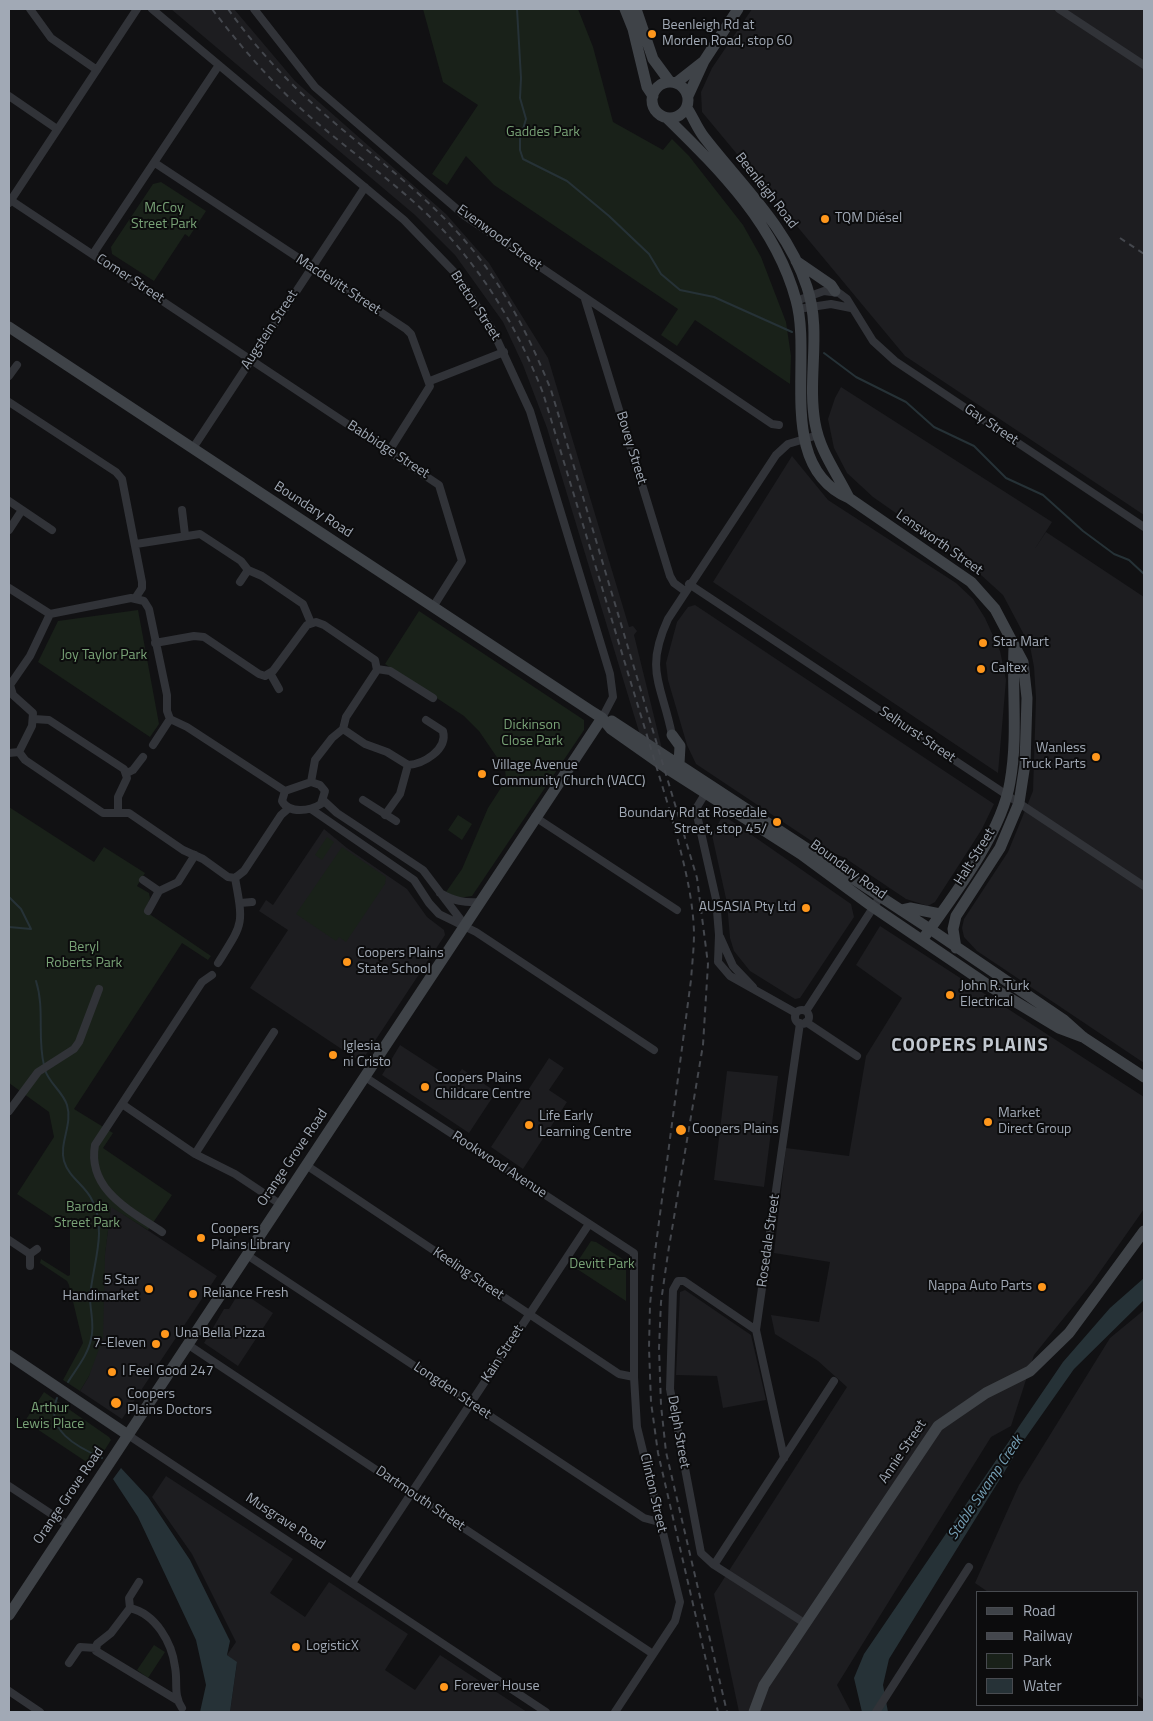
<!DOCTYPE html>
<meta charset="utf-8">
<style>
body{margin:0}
#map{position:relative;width:1153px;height:1721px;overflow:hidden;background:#111113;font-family:"Titillium Web",sans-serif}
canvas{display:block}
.frame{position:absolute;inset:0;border:10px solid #a1a9b5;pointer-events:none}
.legend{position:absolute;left:976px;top:1591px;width:162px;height:115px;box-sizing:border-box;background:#0c0c0d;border:1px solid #484b50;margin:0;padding:6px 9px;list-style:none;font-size:15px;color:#a1a9b5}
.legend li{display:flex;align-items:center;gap:10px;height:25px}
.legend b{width:25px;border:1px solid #484b50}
</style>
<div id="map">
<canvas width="1153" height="1721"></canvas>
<div class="frame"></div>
<ul class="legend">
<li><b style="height:6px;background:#3f4348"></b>Road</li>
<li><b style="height:6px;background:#44474d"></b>Railway</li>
<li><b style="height:14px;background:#192119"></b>Park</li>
<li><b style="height:14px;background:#263237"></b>Water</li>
</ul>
</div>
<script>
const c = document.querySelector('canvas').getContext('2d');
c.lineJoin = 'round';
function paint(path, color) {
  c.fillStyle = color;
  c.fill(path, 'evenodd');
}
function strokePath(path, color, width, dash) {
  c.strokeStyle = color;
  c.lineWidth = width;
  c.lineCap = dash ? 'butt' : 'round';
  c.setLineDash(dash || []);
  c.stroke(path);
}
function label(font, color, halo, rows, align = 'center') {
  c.font = font + ' "Titillium Web",sans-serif';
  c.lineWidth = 4;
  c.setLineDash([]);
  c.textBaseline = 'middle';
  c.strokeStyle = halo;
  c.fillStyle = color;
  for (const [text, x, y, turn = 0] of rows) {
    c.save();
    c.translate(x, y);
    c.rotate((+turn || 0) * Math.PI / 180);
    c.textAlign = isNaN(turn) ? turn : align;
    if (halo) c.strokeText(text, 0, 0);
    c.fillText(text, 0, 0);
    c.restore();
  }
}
paint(new Path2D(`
 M 171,9 L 234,9 L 295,81 L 446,214 L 489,263 L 548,358 L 629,627 L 633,626 L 637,631 L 634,635 L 662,749 L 640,735 L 547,428 L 523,365 L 503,322 L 455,255 L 415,215 Z
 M 752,9 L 1144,9 L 1144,515 L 905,356 L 702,112 L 701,92 L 712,68 Z
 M 841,387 L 1052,522 L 1034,550 L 1046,532 L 1144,597 L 1144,1063 L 977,951 L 964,937 L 962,928 L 964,919 L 1008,852 L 1033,791 L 1036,698 L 1034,667 L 1030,646 L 1003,595 L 970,565 L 873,497 L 847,473 L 834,448 L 828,419 L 835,398 Z
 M 792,456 L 828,500 L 956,583 L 973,599 L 985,618 L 1000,651 L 1006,680 L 998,773 L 713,582 Z
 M 695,605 L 994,804 L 982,829 L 935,902 L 928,906 L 906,899 L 845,858 L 822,848 L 696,764 L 687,745 L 668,680 L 666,663 L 677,622 L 688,607 Z
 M 723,815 L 851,904 L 854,917 L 800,998 L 795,999 L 750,971 L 734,951 L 730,938 L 727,903 L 712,835 Z
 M 324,829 L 347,848 L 407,889 L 427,917 L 444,930 L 445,935 L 361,1062 L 250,988 L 288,930 L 259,911 L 266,900 L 273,905 Z
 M 880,926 L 1144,1097 L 1144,1209 L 1092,1283 L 1034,1355 L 1011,1426 L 991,1437 L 837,1685 L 851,1712 L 739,1712 L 714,1594 L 847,1387 L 818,1361 L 775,1334 L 771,1315 L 819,1322 L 830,1262 L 774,1253 L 786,1148 L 849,1156 L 866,1056 L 902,998 L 856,965 Z
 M 400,1045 L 454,1080 L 462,1069 L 496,1092 L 469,1133 L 382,1075 Z
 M 549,1058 L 564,1068 L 549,1090 L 567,1102 L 523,1169 L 491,1147 Z
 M 727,1071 L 778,1076 L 764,1187 L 714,1180 Z
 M 111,1206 L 217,1276 L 122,1419 L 80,1391 L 89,1376 Z
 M 685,1290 L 751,1335 L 766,1400 L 723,1408 L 717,1376 L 676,1375 L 680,1292 Z
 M 240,1291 L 273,1313 L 238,1366 L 204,1343 L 224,1309 L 229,1309 Z
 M 1144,1310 L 1144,1700 L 1137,1695 L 1137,1592 L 988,1592 L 975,1583 L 1019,1485 L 1110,1338 Z
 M 166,1476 L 293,1559 L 270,1593 L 305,1617 L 329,1582 L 408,1634 L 385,1670 L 415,1690 L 440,1655 L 527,1712 L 230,1712 L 237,1663 L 227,1655 L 236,1642 L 192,1554 L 152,1497 Z`), '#1d1d20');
paint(new Path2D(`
 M 423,9 L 578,9 L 593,47 L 613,122 L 663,150 L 672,139 L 689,156 L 743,225 L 761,257 L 786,322 L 791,356 L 790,384 L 695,320 L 677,346 L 661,335 L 678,309 L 494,185 L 466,156 L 447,185 L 432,174 L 478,105 L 443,82 Z
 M 161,182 L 206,211 L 189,237 L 185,234 L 154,281 L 112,254 L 111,247 L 153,184 Z
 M 138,610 L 159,724 L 150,737 L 38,662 L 58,621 Z
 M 419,611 L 584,720 L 584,730 L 472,896 L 459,898 L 446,892 L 462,869 L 488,808 L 506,780 L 505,769 L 479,731 L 464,716 L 385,664 Z
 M 9,807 L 94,862 L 104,847 L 145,873 L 137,886 L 149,893 L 150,898 L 145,911 L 211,956 L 208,960 L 182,943 L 74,1109 L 113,1133 L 103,1148 L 172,1195 L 148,1230 L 111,1207 L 105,1255 L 103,1338 L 89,1376 L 80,1391 L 63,1380 L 83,1343 L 69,1285 L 67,1281 L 40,1263 L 41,1259 L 68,1276 L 70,1275 L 70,1229 L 17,1194 L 54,1137 L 49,1112 L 9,1083 Z
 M 458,815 L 472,824 L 462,840 L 448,830 Z
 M 327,837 L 334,842 L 322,860 L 315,855 Z
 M 342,847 L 386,877 L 385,884 L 346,942 L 339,937 L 336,941 L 296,914 Z
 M 591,1241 L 596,1242 L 626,1261 L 626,1301 L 574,1267 Z
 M 44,1392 L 109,1437 L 111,1440 L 94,1467 L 25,1421 Z
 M 154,1645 L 165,1652 L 148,1678 L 137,1670 Z`), '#192119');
paint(new Path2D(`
 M 1144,1278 L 1144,1300 L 1074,1369 L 1024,1440 L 889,1659 L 883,1685 L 888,1712 L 862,1712 L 854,1678 L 864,1654 L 1063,1362 L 1110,1308 Z
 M 121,1468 L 148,1497 L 190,1560 L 230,1641 L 227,1655 L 237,1662 L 230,1712 L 200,1712 L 206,1685 L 196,1640 L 138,1517 L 113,1479 Z`), '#263237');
strokePath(new Path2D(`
 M 517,9 L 521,78 L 520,98 L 526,119 L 520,139 L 520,150 L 523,159 L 567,181 L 609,216 L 649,254 L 661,274 L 680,290 L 714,297 L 792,332
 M 824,353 L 856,377 L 906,402 L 934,427 L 974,446 L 1006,478 L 1043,495 L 1083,531 L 1114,554 L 1129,560 L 1144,574
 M 9,897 L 21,909 L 31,929 L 9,927
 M 36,981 C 45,1009 37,1038 44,1065
 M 45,1070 C 49,1083 63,1092 67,1105 C 73,1124 59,1143 64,1161 C 69,1178 85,1185 92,1200 C 108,1230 92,1267 90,1297 C 90,1311 95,1325 91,1339 C 88,1355 76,1369 68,1382
 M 57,1398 C 44,1430 77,1447 102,1458`), '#263237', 2);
strokePath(new Path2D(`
 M 30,9 L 51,38 L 97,70
 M 152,9 L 404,220 L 456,274 L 493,331 L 530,411 L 610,674 L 613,697 L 602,718
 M 254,9 L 315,87 L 465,216 L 772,424 L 779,425
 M 1059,9 L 1144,65
 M 9,96 L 57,129
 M 155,163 L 406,329 L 411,334 L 430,386 L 389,451
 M 9,199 L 439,485 L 462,561 L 433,607
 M 9,203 L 137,9
 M 93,254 L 219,65
 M 585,299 L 670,576 L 674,583 L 685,591
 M 796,301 L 824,291 L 839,293 L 847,299 L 873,341 L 895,361 L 1144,527
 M 798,309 L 831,304 L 851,308
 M 9,376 L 17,365
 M 430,381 L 504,352
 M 9,402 L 116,472 L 122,479 L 142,582 L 142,588 L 136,597
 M 193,448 L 365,187
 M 9,501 L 52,530
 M 182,510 L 185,535
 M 9,530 L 22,510
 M 136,544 L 200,534 L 241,561 L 248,570 L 262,576 L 303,604 L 311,623
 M 240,582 L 248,570
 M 689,584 L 1144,886
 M 9,588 L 50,614 L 131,598 L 144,601 L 149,609 L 167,695 L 167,711 L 170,719 L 187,727 L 285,791
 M 50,614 L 30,656 L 10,685 L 13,695 L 33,713 L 32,726 L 19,752 L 25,760 L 103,813 L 129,813 L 183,850 L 203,859 L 228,877 L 235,878 L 244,871 L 281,815 L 289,808
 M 155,643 L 194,636 L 204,637 L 259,674 L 265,676 L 273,671 L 307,625 L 316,622 L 324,625 L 375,660 L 377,670 L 346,717 L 343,729 L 332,738 L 315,760 L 311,782
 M 377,669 L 390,671 L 433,698
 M 270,673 L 279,689
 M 34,719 L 49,720 L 124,769 L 127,778 L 118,797 L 118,811
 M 343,729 L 365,744 L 387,752 L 408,765 C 423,764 448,750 443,731 L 426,720
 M 672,735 C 662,684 644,671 668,619 L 776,455 L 788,444 L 818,435
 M 153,745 L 170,719
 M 9,753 L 19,752
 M 127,773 L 133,770 L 143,757
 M 311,782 L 320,785 L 325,791 L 321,804 C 310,811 289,814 282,801 L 285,791 Z
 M 705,794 L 697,807 L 697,815 L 716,899 L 719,935 L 718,962 L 730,976 L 796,1013
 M 363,800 L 396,821
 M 324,801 L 337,813 L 423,870 L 464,924
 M 311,809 L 414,880 L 429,903 L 439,914 L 476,932 L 654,1050
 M 385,815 L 400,794 L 408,765
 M 535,817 L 677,910
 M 143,880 L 159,891
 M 440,893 C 454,901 464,903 480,902
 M 240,903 L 252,902
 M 148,911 L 159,891 L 178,882 L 195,855
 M 720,937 L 733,966 L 753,987
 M 218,963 C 243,923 244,926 235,878
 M795 1017a7 7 0 1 1 14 0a7 7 0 1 1-14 0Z
 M 806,1011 L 880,897
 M 806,1022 L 857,1056
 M 365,1077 L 634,1253 L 634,1377 L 637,1427 L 680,1602 L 675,1621 L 615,1712
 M 122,1104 L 195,1154 L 235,1174 L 280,1204
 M 9,1111 L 38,1072 L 74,1049 L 79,1042 L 99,989
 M 195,1154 L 274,1032
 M 306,1165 L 619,1374 L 634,1377
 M 162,1232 C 131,1211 87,1190 95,1145 L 202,982 L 212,975
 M 9,1240 L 30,1254
 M 247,1255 L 644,1518 L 659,1522
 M 30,1266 L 30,1254 L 37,1249
 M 756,1330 L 684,1281 L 678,1281 L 673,1290 L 670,1389 L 701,1553 L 714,1565 L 806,1624
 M 187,1344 L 653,1654
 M 128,1435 L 546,1712
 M 784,1458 L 756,1330 L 800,1023
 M 9,1486 L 68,1525
 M 714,1565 L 834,1381
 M 352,1583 L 589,1224
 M 130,1608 L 129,1598 L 139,1582
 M 69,1663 L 80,1647 L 96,1648
 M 9,1691 L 40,1712
 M 177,1700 L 96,1651 L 97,1644 L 111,1633 L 130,1608 C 156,1614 172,1643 175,1667 C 178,1682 173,1695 182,1708
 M 876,1712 L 969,1567`), '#313338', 8);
strokePath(new Path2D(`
 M 625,9 L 633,29 L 647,87 L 653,96
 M 636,9 L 653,59 L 670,82
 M652 100a18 18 0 1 1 36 0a18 18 0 1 1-36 0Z
 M 676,83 L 704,61
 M 688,96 L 704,61 L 738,9
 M 687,108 C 693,117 697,128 704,137 C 741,185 788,228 807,287 C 822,332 807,377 815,423 C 820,452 837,473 849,498
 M 668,119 C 721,171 776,226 796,300 C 813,360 775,466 849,498 L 971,582 L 995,609 L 1023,662 L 1027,698 L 1025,764 L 1019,803 L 1000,848 L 956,916 L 953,929 L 956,948
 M 796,261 L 831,285 L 835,291
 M 9,327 L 591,711 L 602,718 L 611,729 L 665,767 L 801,854 L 873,907 L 991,987 L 1059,1028 L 1083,1037
 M 612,721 L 936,933 L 1064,1020 L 1083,1037 L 1144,1077
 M 672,735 L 680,746 L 679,764
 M 901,910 L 910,908 L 940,914
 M 925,936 C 955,894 1002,832 1010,782 C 1018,738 1012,693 1014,648
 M 9,1355 L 128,1435
 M 9,1615 L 602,718
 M 754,1712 L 764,1685 L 938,1426 L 986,1393 L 1030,1371 L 1069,1333 L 1144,1231`), '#3f4348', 11);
strokePath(new Path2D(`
 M 212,9 C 241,47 272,83 308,115 C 356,157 411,193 453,241 C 493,287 521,337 543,393 L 672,818 C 682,856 693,894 694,933 C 694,949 692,965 691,980 L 655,1252 L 650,1305 L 649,1348 L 651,1402 L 658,1453 L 718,1712
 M 228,9 C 253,44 282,76 314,105 C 362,148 416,186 459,234 C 501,280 528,333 551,390 L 697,878 L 708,964 L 703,1045 L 668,1253 L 661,1302 L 659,1348 L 661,1405 L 666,1452 L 727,1712
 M 1120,238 L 1144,254`), '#44474d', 2, [6, 5]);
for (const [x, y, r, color] of [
 [652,34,5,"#ff971c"],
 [825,219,5,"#ff971c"],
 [983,643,5,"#ff971c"],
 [981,669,5,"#ff971c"],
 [1096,757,5,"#ff971c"],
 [482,774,5,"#ff971c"],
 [777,822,5,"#ff971c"],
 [806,908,5,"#ff971c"],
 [347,962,5,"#ff971c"],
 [950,995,5,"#ff971c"],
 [333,1055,5,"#ff971c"],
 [425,1087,5,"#ff971c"],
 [988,1122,5,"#ff971c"],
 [529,1125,5,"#ff971c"],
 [681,1130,6,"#ff971c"],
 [201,1238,5,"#ff971c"],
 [1042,1287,5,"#ff971c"],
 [149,1289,5,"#ff971c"],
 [193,1294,5,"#ff971c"],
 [165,1334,5,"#ff971c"],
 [156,1344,5,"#ff971c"],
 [112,1372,5,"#ff971c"],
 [116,1403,6,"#ff971c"],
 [296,1647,5,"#ff971c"],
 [444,1687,5,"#ff971c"]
]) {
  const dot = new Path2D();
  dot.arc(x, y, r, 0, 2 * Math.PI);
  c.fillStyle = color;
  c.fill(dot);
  strokePath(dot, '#0c0c0d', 2);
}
label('14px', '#a1a9b5', '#0c0c0d', [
 ["Beenleigh Rd at",662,26],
 ["Morden Road, stop 60",662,42],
 ["TQM Diésel",835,219],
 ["Star Mart",993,643],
 ["Caltex",991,669],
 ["Wanless",1086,749,"right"],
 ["Truck Parts",1086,765,"right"],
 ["Village Avenue",492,766],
 ["Community Church (VACC)",492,782],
 ["Boundary Rd at Rosedale",767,814,"right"],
 ["Street, stop 45/",767,830,"right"],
 ["AUSASIA Pty Ltd",796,908,"right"],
 ["Coopers Plains",357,954],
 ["State School",357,970],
 ["John R. Turk",960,987],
 ["Electrical",960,1003],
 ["Iglesia",343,1047],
 ["ni Cristo",343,1063],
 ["Coopers Plains",435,1079],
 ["Childcare Centre",435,1095],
 ["Market",998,1114],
 ["Direct Group",998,1130],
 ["Life Early",539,1117],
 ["Learning Centre",539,1133],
 ["Coopers Plains",692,1130],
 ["Coopers",211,1230],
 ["Plains Library",211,1246],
 ["5 Star",139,1281,"right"],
 ["Handimarket",139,1297,"right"],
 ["Nappa Auto Parts",1032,1287,"right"],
 ["Reliance Fresh",203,1294],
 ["Una Bella Pizza",175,1334],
 ["7-Eleven",146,1344,"right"],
 ["I Feel Good 247",122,1372],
 ["Coopers",127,1395],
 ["Plains Doctors",127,1411],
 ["LogisticX",306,1647],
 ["Forever House",454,1687]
], 'left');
label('14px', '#78a276', '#0c0c0d', [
 ["Gaddes Park",543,133],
 ["McCoy",164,209],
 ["Street Park",164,225],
 ["Joy Taylor Park",104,656],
 ["Dickinson",532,726],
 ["Close Park",532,742],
 ["Beryl",84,948],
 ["Roberts Park",84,964],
 ["Baroda",87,1208],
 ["Street Park",87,1224],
 ["Devitt Park",602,1265],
 ["Arthur",50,1409],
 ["Lewis Place",50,1425]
]);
label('14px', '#a1a9b5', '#0c0c0d', [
 ["Beenleigh Road",766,191,52],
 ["Evenwood Street",499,238,36],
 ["Comer Street",130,279,33],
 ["Macdevitt Street",338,285,33],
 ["Breton Street",475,306,57],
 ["Augstein Street",270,330,-57],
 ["Gay Street",991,425,34],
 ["Bovey Street",631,448,73],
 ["Babbidge Street",388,450,33],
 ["Boundary Road",313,510,33],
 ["Lensworth Street",939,543,35],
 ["Selhurst Street",917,735,34],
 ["Halt Street",975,857,-58],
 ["Boundary Road",848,870,36],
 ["Orange Grove Road",293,1158,-56],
 ["Rookwood Avenue",499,1165,33],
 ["Rosedale Street",769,1241,-82],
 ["Keeling Street",468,1274,34],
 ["Kain Street",503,1354,-57],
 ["Longden Street",452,1391,34],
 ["Delph Street",678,1432,80],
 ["Annie Street",903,1452,-56],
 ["Clinton Street",653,1493,77],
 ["Orange Grove Road",69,1496,-56],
 ["Dartmouth Street",420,1499,34],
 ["Musgrave Road",285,1522,33]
]);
label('italic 15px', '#749eb4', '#0c0c0d', [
 ["Stable Swamp Creek",986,1488,-56]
]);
c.letterSpacing = '1px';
label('bold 19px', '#c2c8d0', '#0c0c0d', [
 ["COOPERS PLAINS",970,1046]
]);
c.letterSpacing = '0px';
</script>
